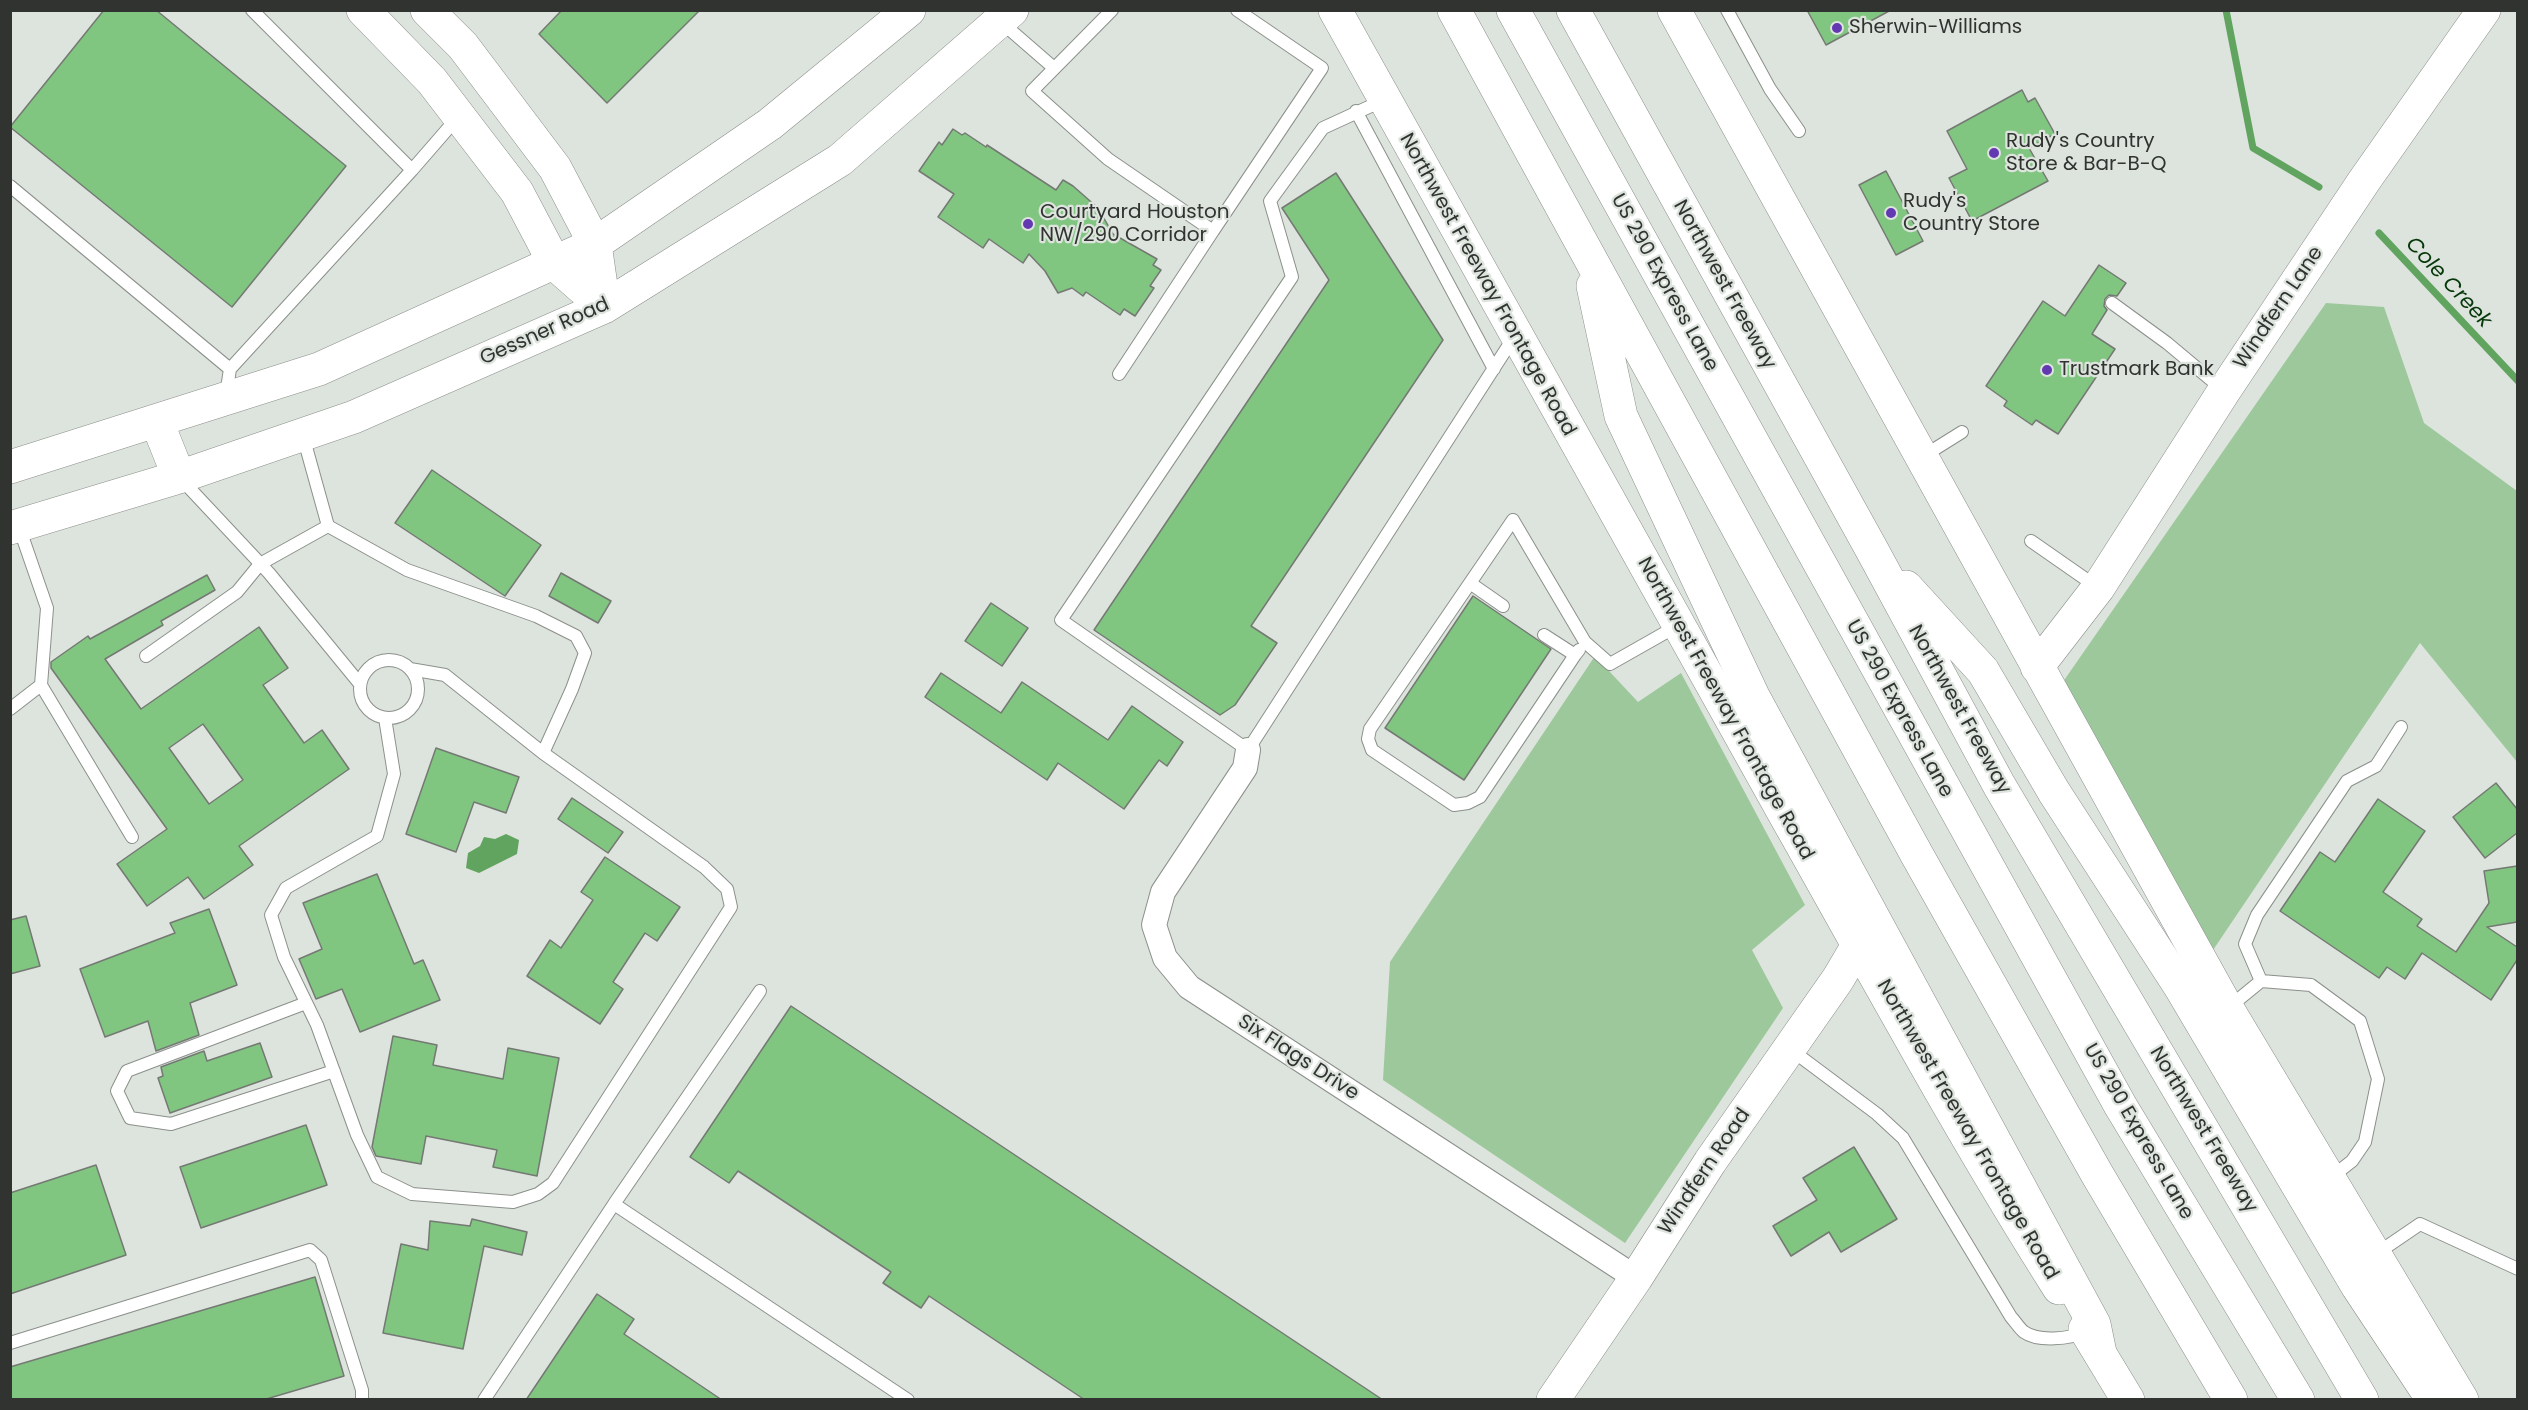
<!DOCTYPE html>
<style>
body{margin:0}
#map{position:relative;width:2528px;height:1410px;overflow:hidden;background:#dde3dd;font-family:Poppins,sans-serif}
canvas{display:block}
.frame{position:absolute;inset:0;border:12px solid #303330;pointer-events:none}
</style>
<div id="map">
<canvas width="2528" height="1410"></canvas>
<div class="frame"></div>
</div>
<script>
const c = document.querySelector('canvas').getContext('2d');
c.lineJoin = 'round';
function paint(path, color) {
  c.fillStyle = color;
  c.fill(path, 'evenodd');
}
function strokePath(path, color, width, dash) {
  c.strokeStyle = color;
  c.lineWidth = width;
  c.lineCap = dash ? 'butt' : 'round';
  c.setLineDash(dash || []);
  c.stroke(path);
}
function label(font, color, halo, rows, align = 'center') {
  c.font = font + ' Poppins,sans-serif';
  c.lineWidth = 4.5;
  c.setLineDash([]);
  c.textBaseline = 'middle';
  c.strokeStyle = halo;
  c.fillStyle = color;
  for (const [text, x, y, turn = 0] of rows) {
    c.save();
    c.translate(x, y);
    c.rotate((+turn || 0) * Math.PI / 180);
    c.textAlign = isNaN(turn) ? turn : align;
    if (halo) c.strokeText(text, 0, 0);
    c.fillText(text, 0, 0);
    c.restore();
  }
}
paint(new Path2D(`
 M 2326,303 L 2384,307 L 2424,423 L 2517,491 L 2517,762 L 2420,643 L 2211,953 L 2058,689 Z
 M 1595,656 L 1638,702 L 1681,673 L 1805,905 L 1752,950 L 1783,1008 L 1625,1243 L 1383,1080 L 1390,962 Z`), '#9dc89b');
paint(new Path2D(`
 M 506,834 L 519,840 L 517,854 L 479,873 L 466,868 L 468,853 L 480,846 L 484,837 L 495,839 Z`), '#60a45f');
strokePath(new Path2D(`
 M 2226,10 L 2253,148 L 2319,187
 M 2379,233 L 2518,381`), '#60a45f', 7);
const building = new Path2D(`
 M 104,10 L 156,10 L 346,166 L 232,307 L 10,127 Z
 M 562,10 L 700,10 L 607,103 L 539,34 Z
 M 1807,10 L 1891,10 L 1826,45 Z
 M 2022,90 L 2028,102 L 2035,98 L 2055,134 L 2029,148 L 2048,181 L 1972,221 L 1949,178 L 1967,169 L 1947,131 Z
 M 953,129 L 962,135 L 965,133 L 986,147 L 987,145 L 1056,190 L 1063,180 L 1073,186 L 1098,208 L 1113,234 L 1157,259 L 1153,265 L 1161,270 L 1150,286 L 1154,288 L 1135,316 L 1124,309 L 1120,315 L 1086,292 L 1083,296 L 1072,288 L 1058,293 L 1045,271 L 1029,254 L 1023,263 L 989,239 L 983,248 L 938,217 L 954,194 L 919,171 L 939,142 L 942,145 Z
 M 1886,171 L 1923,241 L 1896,255 L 1859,185 Z
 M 1336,173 L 1443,340 L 1251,626 L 1277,643 L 1235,705 L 1220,715 L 1094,630 L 1329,280 L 1282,208 Z
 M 2099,265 L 2126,283 L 2117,296 L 2109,295 L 2105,299 L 2104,306 L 2107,310 L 2092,334 L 2115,349 L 2058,434 L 2036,420 L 2032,425 L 2004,406 L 2007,401 L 1986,386 L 2043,301 L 2065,316 Z
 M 432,470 L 541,545 L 505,596 L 395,523 Z
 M 561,573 L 611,601 L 598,623 L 549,596 Z
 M 207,575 L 215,590 L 161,621 L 163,625 L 105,659 L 141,709 L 259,627 L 288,668 L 263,685 L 304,743 L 322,730 L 349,769 L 239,846 L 253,865 L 204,899 L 188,877 L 147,906 L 117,864 L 167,829 L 51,668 L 51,662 L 88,636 L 90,639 ZM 203,724 L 243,780 L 209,804 L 169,748 Z
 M 1473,596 L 1551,649 L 1464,780 L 1385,728 Z
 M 991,603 L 1028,628 L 1002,666 L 965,641 Z
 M 941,673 L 1001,713 L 1022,682 L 1108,740 L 1132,706 L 1183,742 L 1167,766 L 1159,760 L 1124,809 L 1058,763 L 1047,780 L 925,697 Z
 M 436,748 L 519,777 L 506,813 L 474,802 L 456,852 L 406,834 Z
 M 2496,783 L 2517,809 L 2517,833 L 2485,858 L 2453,817 Z
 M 572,798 L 623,832 L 608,853 L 558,819 Z
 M 2378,799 L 2425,831 L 2383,892 L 2422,919 L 2417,926 L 2456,952 L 2489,903 L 2484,871 L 2517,866 L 2517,922 L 2487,927 L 2517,947 L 2517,960 L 2491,1000 L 2422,953 L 2405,979 L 2387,967 L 2379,978 L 2280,911 L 2320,852 L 2335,862 Z
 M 605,857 L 680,907 L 657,941 L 645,933 L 613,982 L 623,989 L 600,1024 L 527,976 L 550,940 L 561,948 L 593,900 L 581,892 Z
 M 377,874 L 414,964 L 423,960 L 440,1000 L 360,1032 L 342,989 L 316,999 L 299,959 L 322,949 L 303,903 Z
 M 209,909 L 237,985 L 190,1003 L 199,1035 L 156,1051 L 148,1021 L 105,1037 L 80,969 L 175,933 L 170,923 Z
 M 26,916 L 40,966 L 10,974 L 10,920 Z
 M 791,1006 L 1383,1400 L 1085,1400 L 929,1296 L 921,1308 L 883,1283 L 891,1272 L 738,1171 L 729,1183 L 690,1157 Z
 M 393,1036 L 437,1045 L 433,1065 L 503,1079 L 508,1048 L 559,1058 L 537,1176 L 493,1167 L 497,1150 L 426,1136 L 421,1164 L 376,1156 L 372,1147 Z
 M 260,1043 L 272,1077 L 170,1113 L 158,1078 L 163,1076 L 161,1067 L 204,1051 L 207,1061 Z
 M 306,1125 L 327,1185 L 201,1228 L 180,1167 Z
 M 1854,1147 L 1897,1219 L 1841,1252 L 1829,1232 L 1791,1256 L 1773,1226 L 1817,1200 L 1803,1178 Z
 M 96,1165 L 126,1255 L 10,1294 L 10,1193 Z
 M 472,1219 L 527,1232 L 522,1255 L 484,1246 L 463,1349 L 383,1333 L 401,1244 L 428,1250 L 430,1221 L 470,1226 Z
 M 315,1277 L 344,1376 L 263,1400 L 10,1400 L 10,1367 Z
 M 597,1294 L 634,1319 L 624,1334 L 722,1400 L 526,1400 Z`);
paint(building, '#81c680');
strokePath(building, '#747973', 1.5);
const lane = new Path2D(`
 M 252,10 L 412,170
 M 1112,10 L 1032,91 L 1108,159 L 1213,231 L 1322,68 L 1237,10
 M 1727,10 L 1770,89 L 1799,131
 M 1001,22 L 1054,68
 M 1384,100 L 1323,128 L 1270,201 L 1292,277 L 1061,620 L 1248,750 L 1514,337
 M 1356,111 L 1494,369
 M 10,186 L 230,369
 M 2112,303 L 2167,343 L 2222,389
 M 1119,374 L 1213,231
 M 226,395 L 230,369 L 412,170 L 458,117
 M 303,436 L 328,526 L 407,570 L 536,616 L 576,636 L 585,653 L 572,689 L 543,753 L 704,867 L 727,889 L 731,907 L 553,1183 L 538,1194 L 513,1202 L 412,1194 L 377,1177 L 357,1135 L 317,1025 L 284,957 L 271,915 L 286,888 L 377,836 L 394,774 L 385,718
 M 1922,457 L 1962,432
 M 180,478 L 269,573 L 360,684
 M 19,527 L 47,608 L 41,685 L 132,837
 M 2031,541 L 2097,587
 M 1470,583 L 1370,729 L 1368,739 L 1372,750 L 1454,805 L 1468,803 L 1480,797 L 1575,655
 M 1503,606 L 1470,583 L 1513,520 L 1585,642 L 1610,664 L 1677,626
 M 1544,635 L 1575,655 L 1579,650
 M 146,656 L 237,592 L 260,564 L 328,526
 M360 689a29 29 0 1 1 58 0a29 29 0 1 1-58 0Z
 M 410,669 L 445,675 L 543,753
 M 10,709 L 41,685
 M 2261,981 L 2245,944 L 2257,915 L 2347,781 L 2376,766 L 2401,727
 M 306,1003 L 127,1071 L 117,1091 L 130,1118 L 171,1124 L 334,1071
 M 2228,1008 L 2261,981 L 2311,985 L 2360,1021 L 2378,1079 L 2365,1142 L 2352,1161 L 2329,1179
 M 1790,1049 L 1877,1114 L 1903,1138 L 2011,1317 C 2015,1321 2019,1328 2024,1332 C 2038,1342 2070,1339 2085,1332
 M 614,1204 L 760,991
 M 2376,1254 L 2420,1224 L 2518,1269
 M 10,1343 L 310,1250 L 321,1260 L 362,1390 L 362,1400
 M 484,1400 L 614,1204 L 908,1400`);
const street = new Path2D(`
 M 1248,750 L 1245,768 L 1163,892 L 1154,925 L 1165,958 L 1189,987 L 1636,1278`);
const secondary = new Path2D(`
 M 363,10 L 432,81 L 517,192 L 555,264 L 604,307
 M 427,10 L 463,46 L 555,168 L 595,244 L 604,307
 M 1335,10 C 1485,279 1634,548 1785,815 C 1875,974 1961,1134 2059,1288
 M 1674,10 L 2227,1008 L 2462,1400
 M 157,422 L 179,477
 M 10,467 L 319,369 L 595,244 L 770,124 L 909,10
 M 10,528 L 179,477 L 354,417 L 604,307 L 840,160 L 1012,10
 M 2037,667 L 2098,588 L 2224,391 L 2364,181 L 2484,10
 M 2085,1329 L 2128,1400
 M 1553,1400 L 1636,1278 L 1710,1162 L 1838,979 L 1858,945`);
const highway = new Path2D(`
 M 1454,10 L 1917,855 L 2097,1174 L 2231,1400
 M 1513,10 L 2120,1105 L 2298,1400
 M 1573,10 L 1872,550 L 1999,785 L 2362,1400
 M 1593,286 L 1621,416 L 1753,696 L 2094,1324 L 2100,1353
 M 1906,587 L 1983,671 L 2054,792 L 2181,988 L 2358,1287 L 2433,1400`);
strokePath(lane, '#8b908b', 14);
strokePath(street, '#8b908b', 26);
strokePath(secondary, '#8b908b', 34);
strokePath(highway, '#8b908b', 34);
strokePath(lane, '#fff', 12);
strokePath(street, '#fff', 24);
strokePath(secondary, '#fff', 33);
strokePath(highway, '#fff', 33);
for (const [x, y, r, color] of [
 [1837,28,6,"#6239b1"],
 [1994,153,6,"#6239b1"],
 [1891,213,6,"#6239b1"],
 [1028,224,6,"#6239b1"],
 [2047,370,6,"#6239b1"]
]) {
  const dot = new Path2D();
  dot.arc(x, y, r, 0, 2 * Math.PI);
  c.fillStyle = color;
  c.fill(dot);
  strokePath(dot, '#dde3dd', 2);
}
label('20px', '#303330', '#dde3dd', [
 ["Sherwin-Williams",1849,28],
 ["Rudy's Country",2006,142],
 ["Store & Bar-B-Q",2006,165],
 ["Rudy's",1903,202],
 ["Country Store",1903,225],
 ["Courtyard Houston",1040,213],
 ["NW/290 Corridor",1040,236],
 ["Trustmark Bank",2059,370]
], 'left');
label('20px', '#303330', '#dde3dd', [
 ["US 290 Express Lane",1664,283,61],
 ["Northwest Freeway Frontage Road",1487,285,61],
 ["Northwest Freeway",1724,285,61],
 ["Windfern Lane",2279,308,-56],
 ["Gessner Road",545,332,-24],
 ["Northwest Freeway Frontage Road",1725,709,61],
 ["US 290 Express Lane",1899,709,61],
 ["Northwest Freeway",1959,710,61],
 ["Six Flags Drive",1298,1058,33],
 ["Northwest Freeway Frontage Road",1967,1130,60],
 ["Northwest Freeway",2203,1130,59],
 ["US 290 Express Lane",2138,1132,60],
 ["Windfern Road",1705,1172,-56]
]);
label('italic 21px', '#063809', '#dde3dd', [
 ["Cole Creek",2448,283,47]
]);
</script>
